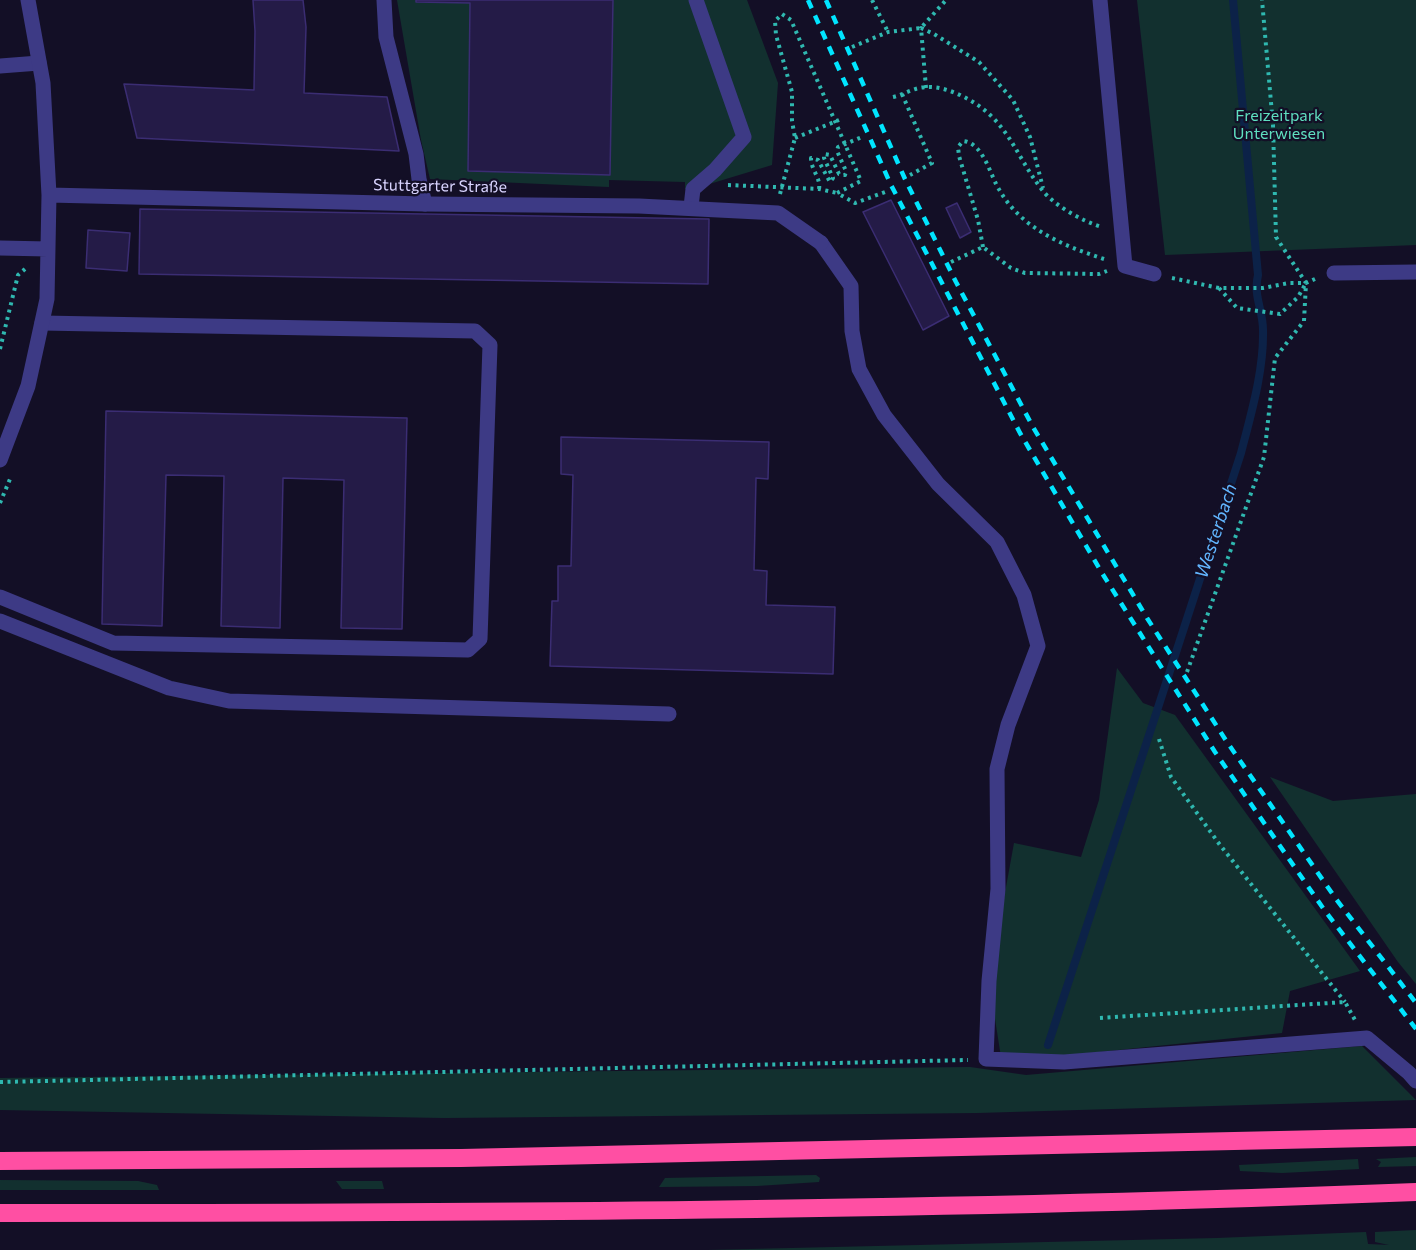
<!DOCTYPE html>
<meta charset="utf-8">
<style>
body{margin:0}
canvas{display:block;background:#130f26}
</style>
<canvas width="1416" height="1250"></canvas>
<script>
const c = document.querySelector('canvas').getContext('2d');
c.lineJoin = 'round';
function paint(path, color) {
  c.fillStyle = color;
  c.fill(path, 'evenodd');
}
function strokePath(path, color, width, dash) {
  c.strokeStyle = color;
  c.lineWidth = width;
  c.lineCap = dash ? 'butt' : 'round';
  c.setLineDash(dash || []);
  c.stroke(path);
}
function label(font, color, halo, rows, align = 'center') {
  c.font = font + ' Commissioner,sans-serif';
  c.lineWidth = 4.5;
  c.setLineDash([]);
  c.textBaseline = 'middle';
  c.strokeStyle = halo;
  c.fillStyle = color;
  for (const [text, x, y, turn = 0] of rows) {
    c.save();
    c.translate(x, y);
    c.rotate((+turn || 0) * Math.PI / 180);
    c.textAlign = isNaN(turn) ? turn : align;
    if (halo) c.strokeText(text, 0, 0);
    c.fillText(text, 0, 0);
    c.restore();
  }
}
paint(new Path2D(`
 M 397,0 L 747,0 L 778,83 L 772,165 L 693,189 L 685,189 L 685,182 L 609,180 L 609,187 L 430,179 L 421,140 Z
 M 1137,0 L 1416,0 L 1416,245 L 1165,255 Z
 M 1117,668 L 1143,703 L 1175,715 L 1360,971 L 1290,991 L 1282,1033 L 1022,1060 L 1001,1057 L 989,981 L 1014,843 L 1081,857 L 1099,800 Z
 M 1270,777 L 1333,801 L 1416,794 L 1416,984 L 1398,962 Z
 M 1362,1046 L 1416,1100 L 977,1113 L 444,1118 L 0,1110 L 0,1078 L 970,1067 L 1026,1075 Z
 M 1416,1157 L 1416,1166 L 1378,1167 L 1381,1162 L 1376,1159 Z
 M 1358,1159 L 1359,1169 L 1282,1173 L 1240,1171 L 1239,1165 Z
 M 816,1175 L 820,1178 L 819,1182 L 757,1186 L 659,1187 L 665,1178 Z
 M 0,1180 L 138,1181 L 157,1185 L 159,1190 L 0,1190 Z
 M 336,1181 L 382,1181 L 384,1189 L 342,1189 Z
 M 1416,1230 L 1416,1250 L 707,1250 L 1217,1238 L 1366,1232 L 1368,1244 L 1389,1245 L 1375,1242 L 1375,1232 Z`), '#12302f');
strokePath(new Path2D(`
 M 1048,1045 L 1241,453 C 1251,414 1264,371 1263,330 C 1263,310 1253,296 1258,275 L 1233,0`), '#0c2248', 8);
const building = new Path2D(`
 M 253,0 L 303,0 L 306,27 L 304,93 L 387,97 L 399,151 L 137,138 L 124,84 L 254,90 L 255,31 Z
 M 416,0 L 613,0 L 610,175 L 468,171 L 470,3 L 416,2 Z
 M 891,200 L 949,316 L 923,330 L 863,212 Z
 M 957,203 L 971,232 L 960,238 L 946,208 Z
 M 140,209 L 709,219 L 708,284 L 139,274 Z
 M 88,230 L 130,233 L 127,271 L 86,268 Z
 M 106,411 L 407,418 L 402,629 L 341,628 L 344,480 L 283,478 L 280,628 L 221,626 L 224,476 L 166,475 L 162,626 L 102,624 Z
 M 561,437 L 769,442 L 768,479 L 756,478 L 754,570 L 767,571 L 766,605 L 835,607 L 833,674 L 550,666 L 552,601 L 558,601 L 558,566 L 571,566 L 573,475 L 561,474 Z`);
paint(building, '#241b47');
strokePath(building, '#3b2d73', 1.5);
strokePath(new Path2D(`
 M 872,0 L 888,32
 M 852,47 L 888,32 L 921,28 L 946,0
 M 926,88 L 921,28 L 934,34 L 979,62 L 1013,100 L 1030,137 L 1043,188
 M 902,94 L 932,163 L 910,175
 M 893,97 C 902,95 910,90 919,88 C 933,85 947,89 960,95 C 1009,118 1013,153 1043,191 C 1055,206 1084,222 1102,227
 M 795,138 L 839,120
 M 728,185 L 819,189 L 837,193
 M 819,189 C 821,178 811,170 811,158 L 818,160 L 830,182 L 833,178 L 824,158 L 824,154 L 830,155 L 839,174 L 845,175 L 846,171 L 837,151 L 838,147 L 862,137
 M 780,194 L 795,138 L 792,121 L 792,92 L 776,35 L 775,21 L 782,14 L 791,20 L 861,181 L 837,193 L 855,203 L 888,191
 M 983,247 L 978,220 L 959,156 L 958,147 L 963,141 C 984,143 990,176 1000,191 C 1022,229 1064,246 1104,259
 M 951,262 L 983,247 L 1011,268 L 1025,273 L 1099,274 L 1107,271
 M 1172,278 L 1219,288 L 1263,288 L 1289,283 L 1306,283 L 1315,279
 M 1219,288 L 1237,308 L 1280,314 L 1298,297 L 1306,283
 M 0,349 L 18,275 L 25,269
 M 0,503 L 10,479
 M 1187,672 L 1264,457 L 1275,358 L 1304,321 L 1306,283 L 1276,237 L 1273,125 L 1262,0
 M 1159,739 L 1171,777 L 1220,845 L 1345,1002
 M 1100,1018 L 1345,1002 L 1355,1020
 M 0,1082 L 968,1060`), '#2fb8b0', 4, [3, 4.5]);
strokePath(new Path2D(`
 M 384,0 L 386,37 L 416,154 L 419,179 L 425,204
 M 1100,0 L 1125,266 L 1154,274
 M 0,66 L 39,63
 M 691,207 L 693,189 L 715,170 L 744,137 L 696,0
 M 821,243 L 851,286 L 852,331 L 859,369 L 884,415 L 938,484 L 997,542 L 1024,595 L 1038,646 L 1008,725 L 997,769 L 998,889 L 989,981 L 986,1059 L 1064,1062 L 1367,1038 L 1409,1073 L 1416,1081
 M 1334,273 L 1416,272
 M 0,597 L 113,643 L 468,650 L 480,639 L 490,345 L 475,331 L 42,323
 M 0,621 L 169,688 L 229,701 L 669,714`), '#3d3a85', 15);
strokePath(new Path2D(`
 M 49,195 L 425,204 L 639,206 L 778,213 L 821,243
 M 0,248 L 48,249
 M 0,460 L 28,386 L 47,299 L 49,195 L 43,83 L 28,0`), '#3d3a85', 15);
strokePath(new Path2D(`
 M 0,1161 L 461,1158 L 1416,1137
 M 0,1213 C 472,1213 944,1211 1416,1192`), '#ff4fa3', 18);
strokePath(new Path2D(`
 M 808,0 L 891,185 L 1020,433 L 1102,573 L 1215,752 L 1325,911 L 1416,1029
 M 826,0 L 905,179 L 956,282 L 1033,427 L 1147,618 L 1227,742 L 1336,899 L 1416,1003`), '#00e5ff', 4.5, [9, 8]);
label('16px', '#5fe0c0', '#130f26', [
 ["Freizeitpark",1279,116],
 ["Unterwiesen",1279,134]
]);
label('16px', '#d9d4ff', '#130f26', [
 ["Stuttgarter Straße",440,186,1]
]);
label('italic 18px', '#62b6ff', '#130f26', [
 ["Westerbach",1216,531,-72]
]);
</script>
